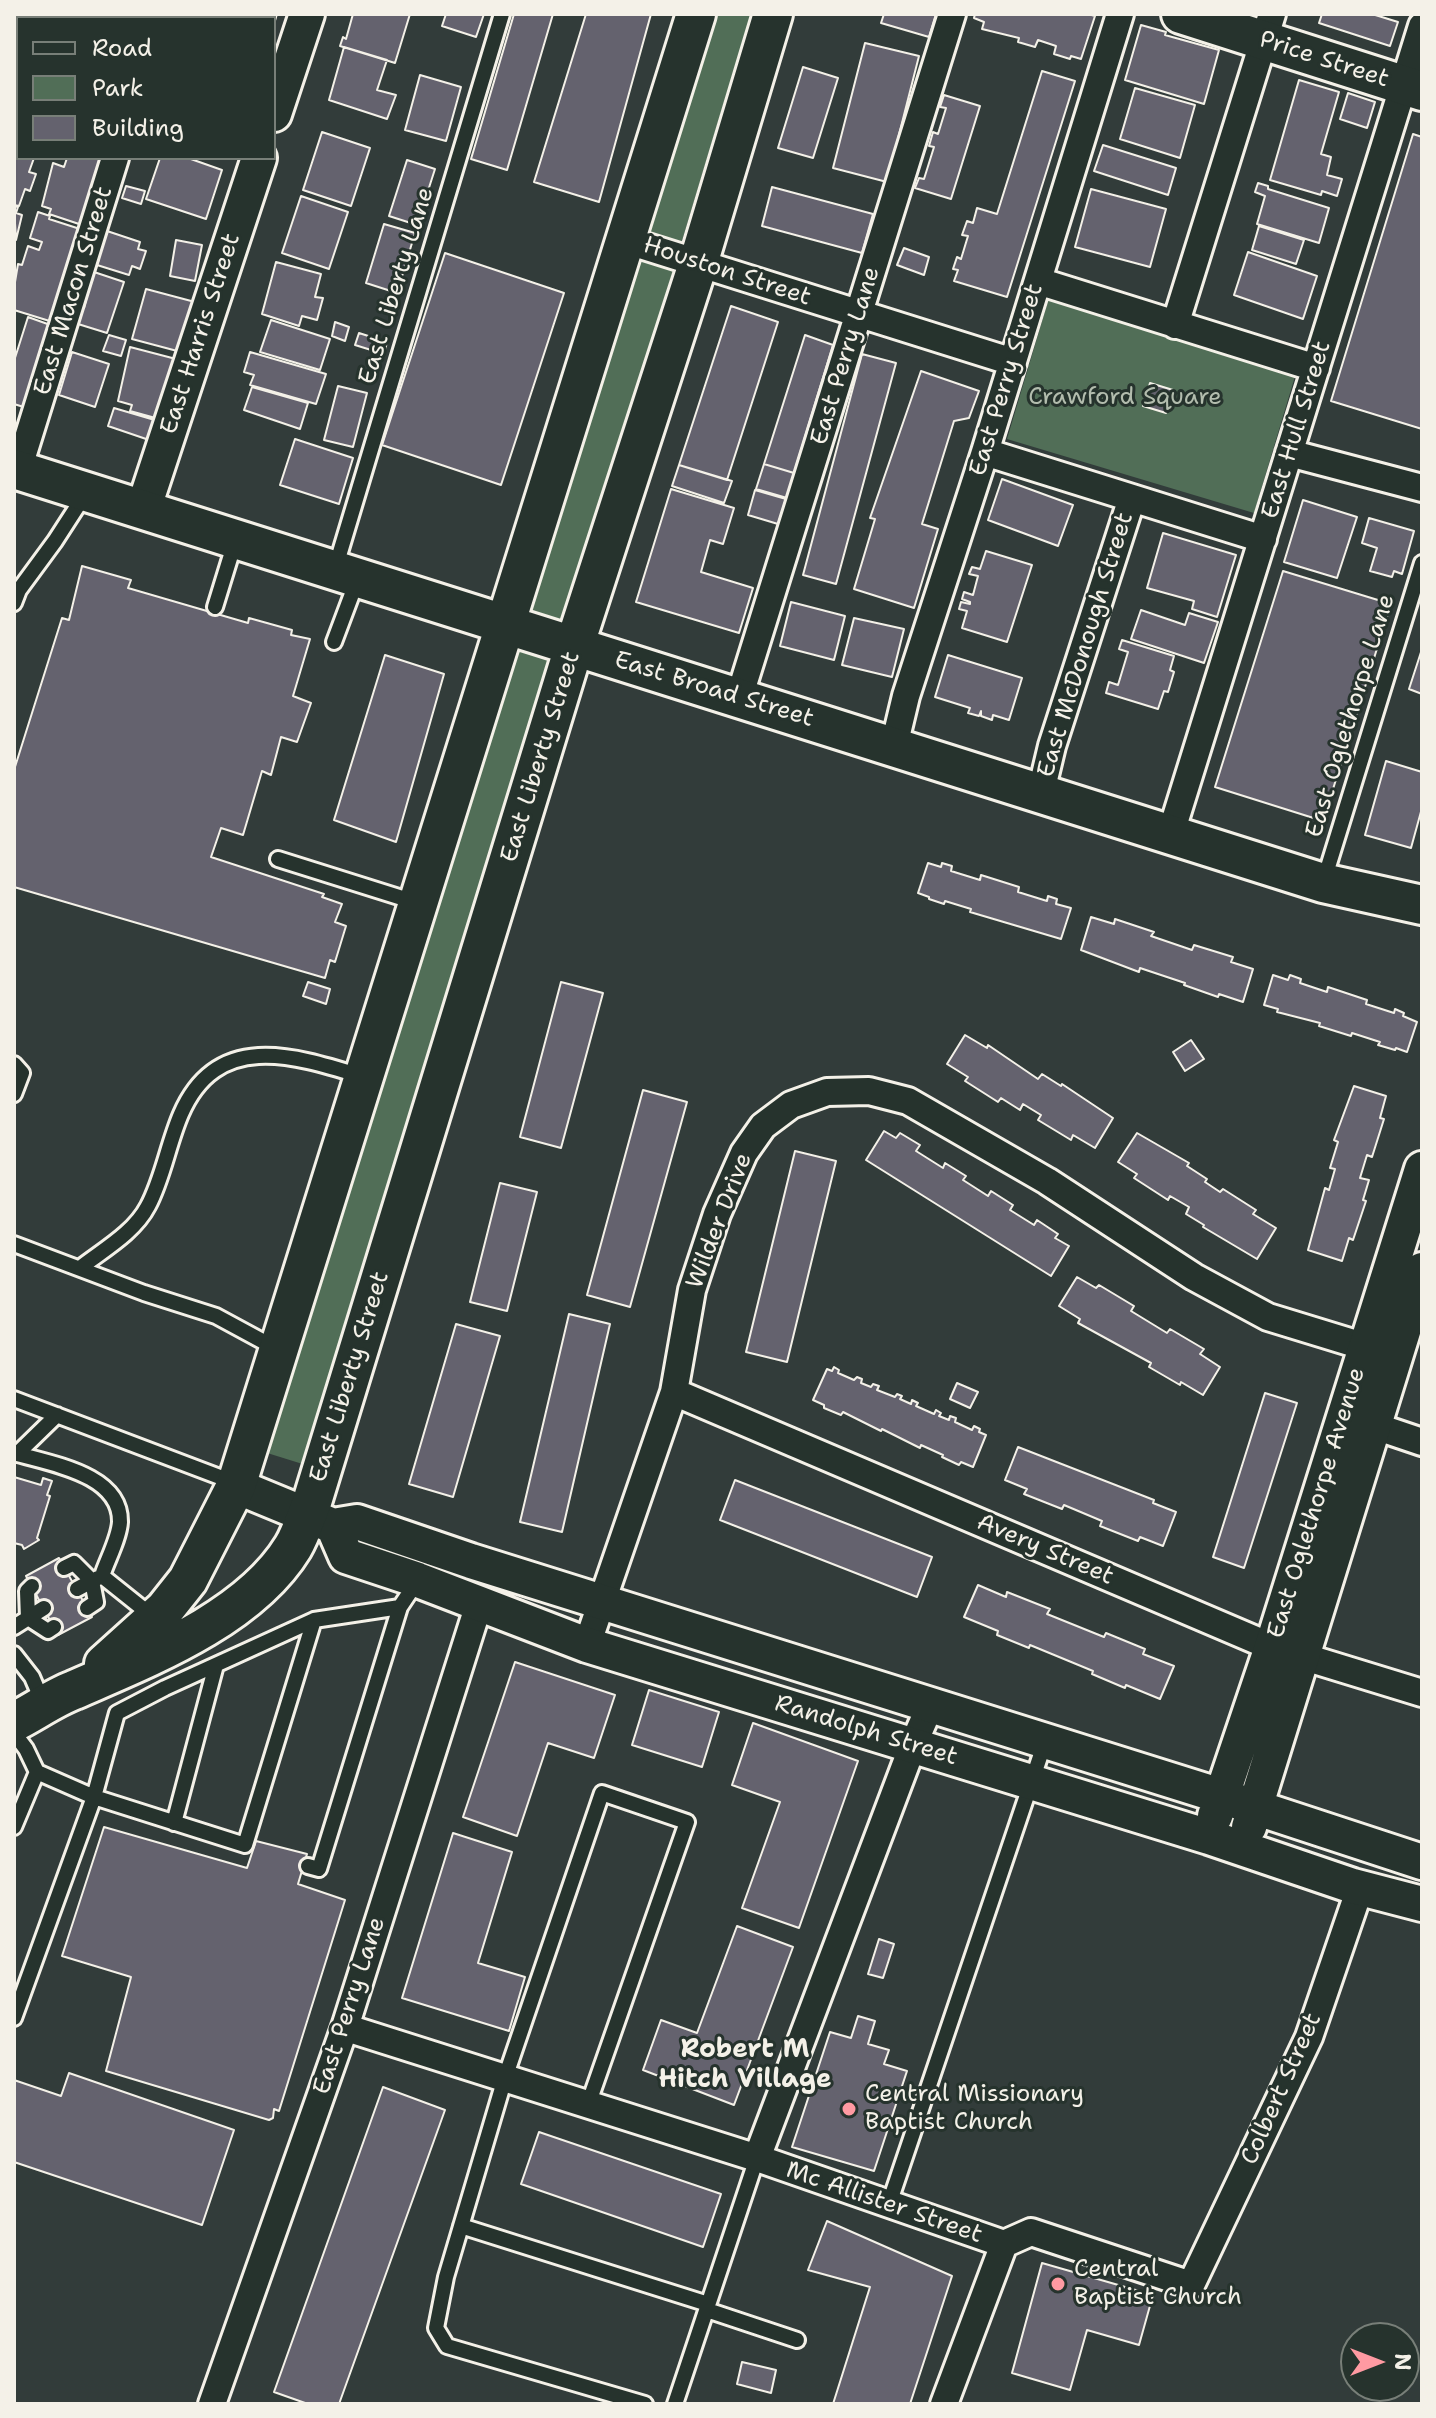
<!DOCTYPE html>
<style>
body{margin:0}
#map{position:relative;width:1436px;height:2418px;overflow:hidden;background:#323c3a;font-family:"Shantell Sans",sans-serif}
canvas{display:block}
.frame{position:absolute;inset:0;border:16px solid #f4f1e8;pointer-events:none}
.legend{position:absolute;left:16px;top:16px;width:260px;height:144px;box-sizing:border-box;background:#26332d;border:2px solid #787f78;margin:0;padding:10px 14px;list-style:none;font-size:24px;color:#f4f1e8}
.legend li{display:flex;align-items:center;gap:16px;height:40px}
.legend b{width:40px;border:2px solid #787f78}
.north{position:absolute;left:1340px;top:2322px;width:80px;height:80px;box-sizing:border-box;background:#26332d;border:2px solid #787f78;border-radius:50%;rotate:90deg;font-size:22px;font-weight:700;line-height:32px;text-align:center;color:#f4f1e8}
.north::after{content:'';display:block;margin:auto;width:28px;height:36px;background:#ff9aa2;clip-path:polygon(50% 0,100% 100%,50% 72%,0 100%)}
</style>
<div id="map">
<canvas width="1436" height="2418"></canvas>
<div class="frame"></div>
<ul class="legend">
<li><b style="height:10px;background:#26332d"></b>Road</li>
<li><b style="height:22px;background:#516e57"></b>Park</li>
<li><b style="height:22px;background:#64626e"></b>Building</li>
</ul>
<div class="north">N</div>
</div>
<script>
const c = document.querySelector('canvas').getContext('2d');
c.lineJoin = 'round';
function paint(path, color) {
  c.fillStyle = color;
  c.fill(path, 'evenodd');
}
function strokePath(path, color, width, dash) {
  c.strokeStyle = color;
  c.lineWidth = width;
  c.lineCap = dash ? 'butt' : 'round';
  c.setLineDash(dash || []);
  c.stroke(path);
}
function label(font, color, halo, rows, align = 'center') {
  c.font = font + ' "Shantell Sans",sans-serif';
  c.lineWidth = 6;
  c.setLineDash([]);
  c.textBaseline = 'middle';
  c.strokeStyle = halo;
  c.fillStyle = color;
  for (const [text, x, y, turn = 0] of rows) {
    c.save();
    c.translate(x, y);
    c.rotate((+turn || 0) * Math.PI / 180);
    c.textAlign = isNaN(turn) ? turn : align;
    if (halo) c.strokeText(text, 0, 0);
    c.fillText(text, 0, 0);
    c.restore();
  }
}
paint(new Path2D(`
 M 710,14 L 751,14 L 309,1466 L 264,1452 Z
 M 1049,298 L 1296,373 L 1254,513 L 1007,439 Z`), '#516e57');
const building = new Path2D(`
 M 45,14 L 79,14 L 78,18 L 44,18 Z
 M 234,14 L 277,14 L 274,24 L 274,18 L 233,18 Z
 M 353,14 L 410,14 L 395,63 L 340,46 L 343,37 L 346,39 Z
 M 446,14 L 484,14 L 476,37 L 442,26 Z
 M 514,14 L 553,14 L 507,170 L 471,159 Z
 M 586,14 L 651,14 L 599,202 L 534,182 Z
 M 884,14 L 936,14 L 929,37 L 881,23 Z
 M 975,14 L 1088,14 L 1095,16 L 1081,59 L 1071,56 L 1070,59 L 1054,54 L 1056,46 L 1038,40 L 1035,47 L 1018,42 L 1019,38 L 982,29 L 984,22 L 974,18 Z
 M 1322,14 L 1372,14 L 1398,22 L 1390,46 L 1319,23 Z
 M 1141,25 L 1166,32 L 1165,35 L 1219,50 L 1204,104 L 1125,80 Z
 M 865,43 L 919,56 L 887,182 L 833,168 Z
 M 344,47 L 387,60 L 377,90 L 396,95 L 387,119 L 329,100 Z
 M 803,67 L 838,78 L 813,158 L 778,148 Z
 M 1042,71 L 1075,81 L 1007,297 L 954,281 L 958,270 L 953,269 L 957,257 L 961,259 L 968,236 L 962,235 L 967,221 L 973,223 L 977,208 L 997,214 Z
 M 420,75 L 461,87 L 446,141 L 405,130 Z
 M 1299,80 L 1339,92 L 1321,154 L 1331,157 L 1327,175 L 1342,179 L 1337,196 L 1322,191 L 1321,195 L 1270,180 Z
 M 1135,88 L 1195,105 L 1180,158 L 1120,139 Z
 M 1348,93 L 1375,102 L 1367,128 L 1340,119 Z
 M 18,95 L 18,158 L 34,158 L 29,172 L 36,174 L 30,191 L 25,189 L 19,206 L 14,205 L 14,102 Z
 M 944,95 L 980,106 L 951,199 L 915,188 L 919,178 L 924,179 L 934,147 L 929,146 L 933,132 L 938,134 L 946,108 L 940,107 Z
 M 322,132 L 370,148 L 351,206 L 303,190 Z
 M 1413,134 L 1422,137 L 1422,429 L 1331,401 Z
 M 1103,145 L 1176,168 L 1168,195 L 1094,171 Z
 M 67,158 L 108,158 L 82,225 L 49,214 L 51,209 L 42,206 L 53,163 L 64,167 Z
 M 160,158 L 188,158 L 222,170 L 206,219 L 146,199 Z
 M 407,160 L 435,169 L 417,225 L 389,216 Z
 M 1258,183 L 1268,186 L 1268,189 L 1329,208 L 1319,243 L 1257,224 L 1265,196 L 1255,192 Z
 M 126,186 L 145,191 L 141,204 L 122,198 Z
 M 772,187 L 873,214 L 862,253 L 762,226 Z
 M 1091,189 L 1166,209 L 1150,267 L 1075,247 Z
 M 301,196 L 348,212 L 329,269 L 282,253 Z
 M 14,206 L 18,207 L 16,213 L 22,215 L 16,240 Z
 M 38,212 L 50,216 L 49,219 L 80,229 L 56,323 L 14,310 L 14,288 L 18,264 L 22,265 L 28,246 L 39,250 L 42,242 L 30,238 Z
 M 384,224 L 415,233 L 397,293 L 366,283 Z
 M 1259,226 L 1304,240 L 1296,264 L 1252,250 Z
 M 107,231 L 140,242 L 138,249 L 146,251 L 140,269 L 132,266 L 129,275 L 97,265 L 99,259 L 95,258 L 103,243 L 99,242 L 101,234 L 106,235 Z
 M 176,240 L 202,245 L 195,281 L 170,276 Z
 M 904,248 L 929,257 L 924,275 L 897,265 Z
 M 1248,252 L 1317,276 L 1303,319 L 1234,295 Z
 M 445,253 L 564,293 L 501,485 L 382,445 Z
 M 276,262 L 321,274 L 315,297 L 323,298 L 317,320 L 302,316 L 299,326 L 262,314 Z
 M 94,272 L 124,282 L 107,333 L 78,324 L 81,316 L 76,315 L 78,306 L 84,308 L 88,292 L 84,291 L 87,280 L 92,281 Z
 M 146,289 L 195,302 L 181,352 L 132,339 Z
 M 731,306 L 778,322 L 727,480 L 679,465 Z
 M 28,317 L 56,327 L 30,409 L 14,404 L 14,361 Z
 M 271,320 L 330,339 L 320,370 L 260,352 Z
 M 335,322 L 349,327 L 345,341 L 332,336 Z
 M 359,333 L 387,342 L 384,354 L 355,345 Z
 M 109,335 L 126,340 L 121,356 L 103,351 Z
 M 805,335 L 833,345 L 794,473 L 764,464 Z
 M 130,347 L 176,359 L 159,419 L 130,411 L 132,405 L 118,401 Z
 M 72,352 L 109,364 L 95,407 L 59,395 Z
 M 250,352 L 326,374 L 316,404 L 250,385 L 254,375 L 244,372 Z
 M 862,354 L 896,363 L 836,584 L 803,575 Z
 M 921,371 L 979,391 L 969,418 L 954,421 L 922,524 L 938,529 L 914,608 L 854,589 L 875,519 L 870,518 Z
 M 1150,383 L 1173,390 L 1166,413 L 1143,406 Z
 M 338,386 L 367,393 L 353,447 L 324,440 Z
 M 252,387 L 308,403 L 300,429 L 244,410 Z
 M 114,408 L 158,421 L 152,441 L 108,426 Z
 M 295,439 L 353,458 L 339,504 L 280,485 Z
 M 764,464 L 794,473 L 787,498 L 756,489 Z
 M 679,465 L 732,481 L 724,503 L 672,486 Z
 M 1002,479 L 1073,505 L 1058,546 L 988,520 Z
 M 671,489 L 734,508 L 723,544 L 710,540 L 701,572 L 753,588 L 739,633 L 636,602 Z
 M 755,490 L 786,499 L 778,524 L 748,515 Z
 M 1303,500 L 1357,517 L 1337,578 L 1284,562 Z
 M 1369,518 L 1414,531 L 1402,574 L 1394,571 L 1392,577 L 1370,571 L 1377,548 L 1362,543 Z
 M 1163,533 L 1236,555 L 1217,617 L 1192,609 L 1194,601 L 1147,588 Z
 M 986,551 L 1032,565 L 1007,642 L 962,628 L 967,611 L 959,609 L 961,602 L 970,604 L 970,602 L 962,599 L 964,592 L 973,595 L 978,576 L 969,574 L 972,567 L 980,569 Z
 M 82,566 L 131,580 L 128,588 L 248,623 L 249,618 L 292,630 L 291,635 L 310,639 L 293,696 L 311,703 L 297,742 L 281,737 L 271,775 L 262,771 L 243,835 L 221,828 L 211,857 L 324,894 L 322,897 L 342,904 L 335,922 L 346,926 L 335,962 L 330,960 L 325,978 L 14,887 L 14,770 L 62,618 L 69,620 Z
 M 1283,571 L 1391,604 L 1323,821 L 1215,787 Z
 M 791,602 L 845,616 L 834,660 L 780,646 Z
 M 1141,610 L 1185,625 L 1189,613 L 1218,622 L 1204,663 L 1131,639 Z
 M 854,618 L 904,629 L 892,677 L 842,665 Z
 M 1122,640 L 1174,656 L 1170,670 L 1174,672 L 1168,692 L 1164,691 L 1158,709 L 1106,693 L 1109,682 L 1118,685 L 1128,652 L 1119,649 Z
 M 1422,649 L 1422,694 L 1409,689 Z
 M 385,655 L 444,674 L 396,842 L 334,820 Z
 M 948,655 L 1022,678 L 1009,720 L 993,715 L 992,720 L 981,716 L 981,711 L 979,716 L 968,713 L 970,708 L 935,697 Z
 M 1386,761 L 1422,772 L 1422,808 L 1411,848 L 1365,835 Z
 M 928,863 L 941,867 L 942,863 L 952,866 L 951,871 L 980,880 L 981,875 L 1019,887 L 1018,892 L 1047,901 L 1048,896 L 1057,899 L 1056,904 L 1071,908 L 1061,939 L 970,912 L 971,909 L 945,901 L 944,904 L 929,899 L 929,897 L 918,893 Z
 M 1091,917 L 1114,924 L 1115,919 L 1154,932 L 1151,936 L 1192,950 L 1194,945 L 1233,957 L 1231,962 L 1253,969 L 1243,1002 L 1219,994 L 1218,997 L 1184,985 L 1185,983 L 1140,968 L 1139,972 L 1081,950 Z
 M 1273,975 L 1288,980 L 1290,975 L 1301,979 L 1300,983 L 1327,992 L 1328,987 L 1367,1000 L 1366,1004 L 1394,1013 L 1395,1009 L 1404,1013 L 1403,1016 L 1417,1022 L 1407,1052 L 1396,1048 L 1395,1050 L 1378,1045 L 1380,1042 L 1352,1033 L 1351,1036 L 1319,1026 L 1320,1023 L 1277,1012 L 1278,1009 L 1264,1005 Z
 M 308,982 L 330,989 L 326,1004 L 303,996 Z
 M 561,982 L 603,993 L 561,1148 L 520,1137 Z
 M 965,1035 L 987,1048 L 988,1045 L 1038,1079 L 1042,1074 L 1061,1086 L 1062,1084 L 1113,1118 L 1095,1148 L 1073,1135 L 1071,1140 L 1038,1120 L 1041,1115 L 1023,1104 L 1020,1110 L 1001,1098 L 998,1102 L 965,1081 L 968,1077 L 947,1064 Z
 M 1191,1040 L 1204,1059 L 1185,1071 L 1173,1052 Z
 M 1354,1086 L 1386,1096 L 1380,1118 L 1384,1119 L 1372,1157 L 1367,1155 L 1360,1178 L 1369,1180 L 1363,1200 L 1366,1201 L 1353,1240 L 1349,1238 L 1342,1261 L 1308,1250 L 1325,1188 L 1329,1190 L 1335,1169 L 1330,1168 L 1338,1142 L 1334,1140 Z
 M 643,1090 L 687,1102 L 630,1307 L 587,1295 Z
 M 884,1131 L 896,1138 L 900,1133 L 920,1145 L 916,1151 L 943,1168 L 945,1163 L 966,1176 L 963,1180 L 988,1196 L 991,1191 L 1013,1205 L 1010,1210 L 1034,1225 L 1037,1220 L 1058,1234 L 1055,1238 L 1069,1246 L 1051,1276 L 866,1160 Z
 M 1137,1133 L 1189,1163 L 1187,1166 L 1207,1179 L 1205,1182 L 1220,1192 L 1223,1189 L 1256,1210 L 1253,1214 L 1276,1228 L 1257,1259 L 1203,1227 L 1204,1225 L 1186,1214 L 1189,1207 L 1170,1196 L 1168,1200 L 1134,1178 L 1137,1174 L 1118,1162 Z
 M 795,1151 L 836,1161 L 787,1362 L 746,1352 Z
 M 500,1183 L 537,1192 L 507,1311 L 470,1302 Z
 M 1077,1277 L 1096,1288 L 1099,1285 L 1134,1306 L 1131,1311 L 1167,1333 L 1170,1329 L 1204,1349 L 1200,1354 L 1220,1367 L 1203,1395 L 1181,1382 L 1180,1385 L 1149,1367 L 1151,1363 L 1078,1323 L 1080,1319 L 1059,1306 Z
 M 569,1314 L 610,1324 L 562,1532 L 520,1522 Z
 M 456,1324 L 500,1336 L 453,1497 L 409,1484 Z
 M 834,1367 L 839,1370 L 838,1373 L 854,1380 L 857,1377 L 862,1379 L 861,1383 L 871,1387 L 873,1384 L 879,1386 L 877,1390 L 895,1397 L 897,1394 L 902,1396 L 900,1399 L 911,1404 L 912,1400 L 918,1403 L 916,1406 L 934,1414 L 936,1410 L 941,1413 L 939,1416 L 949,1420 L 950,1416 L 956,1418 L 955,1422 L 972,1430 L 974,1426 L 980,1429 L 979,1432 L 986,1435 L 973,1467 L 961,1462 L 959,1465 L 942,1457 L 943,1455 L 921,1445 L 920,1448 L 882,1429 L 881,1431 L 843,1412 L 841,1415 L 824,1408 L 824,1405 L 813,1400 L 827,1369 L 832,1371 Z
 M 957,1383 L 978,1392 L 970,1408 L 950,1399 Z
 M 1265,1393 L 1297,1403 L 1244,1568 L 1213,1557 Z
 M 1018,1447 L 1154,1500 L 1153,1503 L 1176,1512 L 1163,1546 L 1140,1537 L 1138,1541 L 1100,1526 L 1102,1521 L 1064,1505 L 1062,1509 L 1024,1494 L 1027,1489 L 1005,1480 Z
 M 14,1477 L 41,1485 L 43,1478 L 52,1481 L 47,1495 L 50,1496 L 37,1538 L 39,1540 L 24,1549 L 22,1545 L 14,1543 Z
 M 735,1480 L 932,1557 L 917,1597 L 720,1520 Z
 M 59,1558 L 92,1617 L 58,1635 L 26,1576 Z
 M 978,1585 L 1006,1597 L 1007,1592 L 1050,1609 L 1047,1614 L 1104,1637 L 1106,1633 L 1145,1649 L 1143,1654 L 1174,1666 L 1160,1699 L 1126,1685 L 1125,1688 L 1092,1674 L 1093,1671 L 1030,1645 L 1029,1648 L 997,1635 L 998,1631 L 964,1617 Z
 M 515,1662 L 615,1695 L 594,1758 L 548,1743 L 517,1836 L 463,1817 Z
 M 649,1690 L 719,1712 L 702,1767 L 632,1745 Z
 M 753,1723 L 858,1761 L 799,1928 L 742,1908 L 780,1802 L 732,1785 Z
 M 104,1827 L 247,1868 L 256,1841 L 307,1854 L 298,1884 L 345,1900 L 279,2111 L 274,2109 L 273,2118 L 269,2120 L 106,2071 L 131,1977 L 62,1956 Z
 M 453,1833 L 512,1852 L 478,1963 L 525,1977 L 509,2031 L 402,1998 Z
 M 737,1926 L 793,1947 L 734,2105 L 643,2070 L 661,2020 L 697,2033 Z
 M 879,1939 L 894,1944 L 883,1978 L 868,1974 Z
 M 858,2016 L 875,2021 L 868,2044 L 889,2050 L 884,2064 L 907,2071 L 874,2171 L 792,2147 L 830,2032 L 851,2038 Z
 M 69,2073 L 234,2130 L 202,2225 L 14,2162 L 14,2080 L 61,2096 Z
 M 383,2087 L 445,2110 L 339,2404 L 308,2404 L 274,2392 Z
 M 539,2132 L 721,2194 L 703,2247 L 521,2184 Z
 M 827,2221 L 952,2276 L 910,2404 L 833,2404 L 870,2287 L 808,2270 Z
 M 1042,2263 L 1153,2295 L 1139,2345 L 1087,2330 L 1070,2390 L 1012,2373 Z
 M 742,2362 L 776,2370 L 771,2393 L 737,2384 Z`);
paint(building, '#64626e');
strokePath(building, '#f4f1e8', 2);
const service = new Path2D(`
 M 335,569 L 502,14
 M 14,603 L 19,590 L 55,541 L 86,493
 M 215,607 L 235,542
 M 334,642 L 358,578
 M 278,859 L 418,903
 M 1324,880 L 1422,563
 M 14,1064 L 22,1073 L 14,1094
 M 14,1244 L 144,1293 L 216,1316 L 277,1349
 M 80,1268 C 103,1250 134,1233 148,1206 C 163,1178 168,1144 181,1114 C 217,1031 293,1055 361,1076
 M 14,1399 L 233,1482
 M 14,1453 C 51,1464 121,1474 120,1522 C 119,1539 107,1560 102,1576 L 152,1616
 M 17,1454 L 57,1415
 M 64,1568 L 74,1563 L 92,1581 L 77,1589
 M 32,1586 L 27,1591 L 28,1618 L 48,1631 L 54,1627
 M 87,1608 L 96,1602 L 92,1581 L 98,1578
 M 14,1627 L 44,1608
 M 14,1654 L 32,1677 L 44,1705
 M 14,1733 L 26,1749 L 37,1772 L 94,1797 L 245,1845 L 314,1620
 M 174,1823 L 216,1665
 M 14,1827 L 37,1772
 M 308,1866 L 319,1869 L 400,1607 L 418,1580
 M 14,2018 L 94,1797 L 117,1713 L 165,1688 L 314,1620 L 400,1607
 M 588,2105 L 687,1822 L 602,1793 L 505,2078 L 446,2277 L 436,2328 L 447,2346 L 645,2404
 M 889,2204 L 1045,1742
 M 461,2226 L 708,2304
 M 707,2310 L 797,2340
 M 675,2404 L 757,2158`);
const minor = new Path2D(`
 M 158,18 L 159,14
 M 625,240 L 1013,362
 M 1038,281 L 1316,368
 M 1175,325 L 1272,14
 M 985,452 L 1263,539
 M 1289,453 L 1422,488
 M 18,470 L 115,158
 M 739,698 L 952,14
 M 894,746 L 906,696 L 985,452 L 1120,14
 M 1041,792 L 1052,746 L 1132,498
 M 1171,833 L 1422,26
 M 674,1392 L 1272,1647 L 1422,1693
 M 1357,1420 L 1422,1442
 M 587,1645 L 674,1392 L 692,1290 L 717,1214 L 744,1153 L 763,1126 L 791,1105 L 827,1092 L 869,1091 L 908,1101 L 1047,1181 L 1194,1277 L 1268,1317 L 1366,1347
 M 346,2024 L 350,2029 L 757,2158 L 913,1745 L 930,1706
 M 757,2158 L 1004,2244 L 1031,2232 L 1191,2285 L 1309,2037 L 1360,1888
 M 212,2404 L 346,2024 L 479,1604
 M 944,2404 L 1004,2244`);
const tertiary = new Path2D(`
 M 274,114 L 307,14
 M 143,510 L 259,158
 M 236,1486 L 333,1526 L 357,1522 L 471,1561 L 1221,1796 L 1422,1862
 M 333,1526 L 346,1556 L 418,1580 L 587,1645 L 1209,1837 L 1353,1886 L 1422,1904
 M 1215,1816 L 1272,1647 L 1422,1169
 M 1249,1827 L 1422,1270`);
const secondary = new Path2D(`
 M 1181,14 L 1422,91
 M 14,469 L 1323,883 L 1422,905
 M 104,1664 L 165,1609 L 188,1580 L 236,1486 L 696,14
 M 14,1722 C 34,1712 53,1698 74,1690 C 147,1658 249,1619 293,1547 C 301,1534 306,1516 312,1502 L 574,647 L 698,264 L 773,14`);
strokePath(service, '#f4f1e8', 20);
strokePath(minor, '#f4f1e8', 32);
strokePath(tertiary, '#f4f1e8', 40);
strokePath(secondary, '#f4f1e8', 44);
strokePath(service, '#26332d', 14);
strokePath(minor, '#26332d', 26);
strokePath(tertiary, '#26332d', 34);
strokePath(secondary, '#26332d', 38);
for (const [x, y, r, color] of [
 [849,2109,8,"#ff9aa2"],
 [1058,2284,8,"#ff9aa2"]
]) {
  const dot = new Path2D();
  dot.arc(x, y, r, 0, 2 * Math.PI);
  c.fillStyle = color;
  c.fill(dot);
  strokePath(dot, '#26332d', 3);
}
label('24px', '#f4f1e8', '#26332d', [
 ["Price Street",1324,60,18],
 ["Houston Street",727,272,18],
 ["East Liberty Lane",397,286,-73],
 ["East Macon Street",74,291,-73],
 ["East Harris Street",201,334,-72],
 ["East Perry Lane",846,356,-73],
 ["East Perry Street",1007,380,-73],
 ["East Hull Street",1297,430,-73],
 ["East McDonough Street",1086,645,-73],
 ["East Broad Street",714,690,17],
 ["East Oglethorpe Lane",1351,716,-73],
 ["East Liberty Street",541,757,-73],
 ["Wilder Drive",720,1221,-69],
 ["East Liberty Street",350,1377,-73],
 ["East Oglethorpe Avenue",1317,1503,-73],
 ["Avery Street",1045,1550,23],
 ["Randolph Street",866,1731,17],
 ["East Perry Lane",350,2006,-72],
 ["Colbert Street",1282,2089,-66],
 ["Mc Allister Street",884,2203,19]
]);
label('24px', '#b3bdae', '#26332d', [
 ["Crawford Square",1125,398]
]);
label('24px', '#f4f1e8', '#26332d', [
 ["Central Missionary",865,2095],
 ["Baptist Church",865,2123],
 ["Central",1074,2270],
 ["Baptist Church",1074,2298]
], 'left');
label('bold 26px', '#f4f1e8', '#26332d', [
 ["Robert M",745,2050],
 ["Hitch Village",745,2080]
]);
</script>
